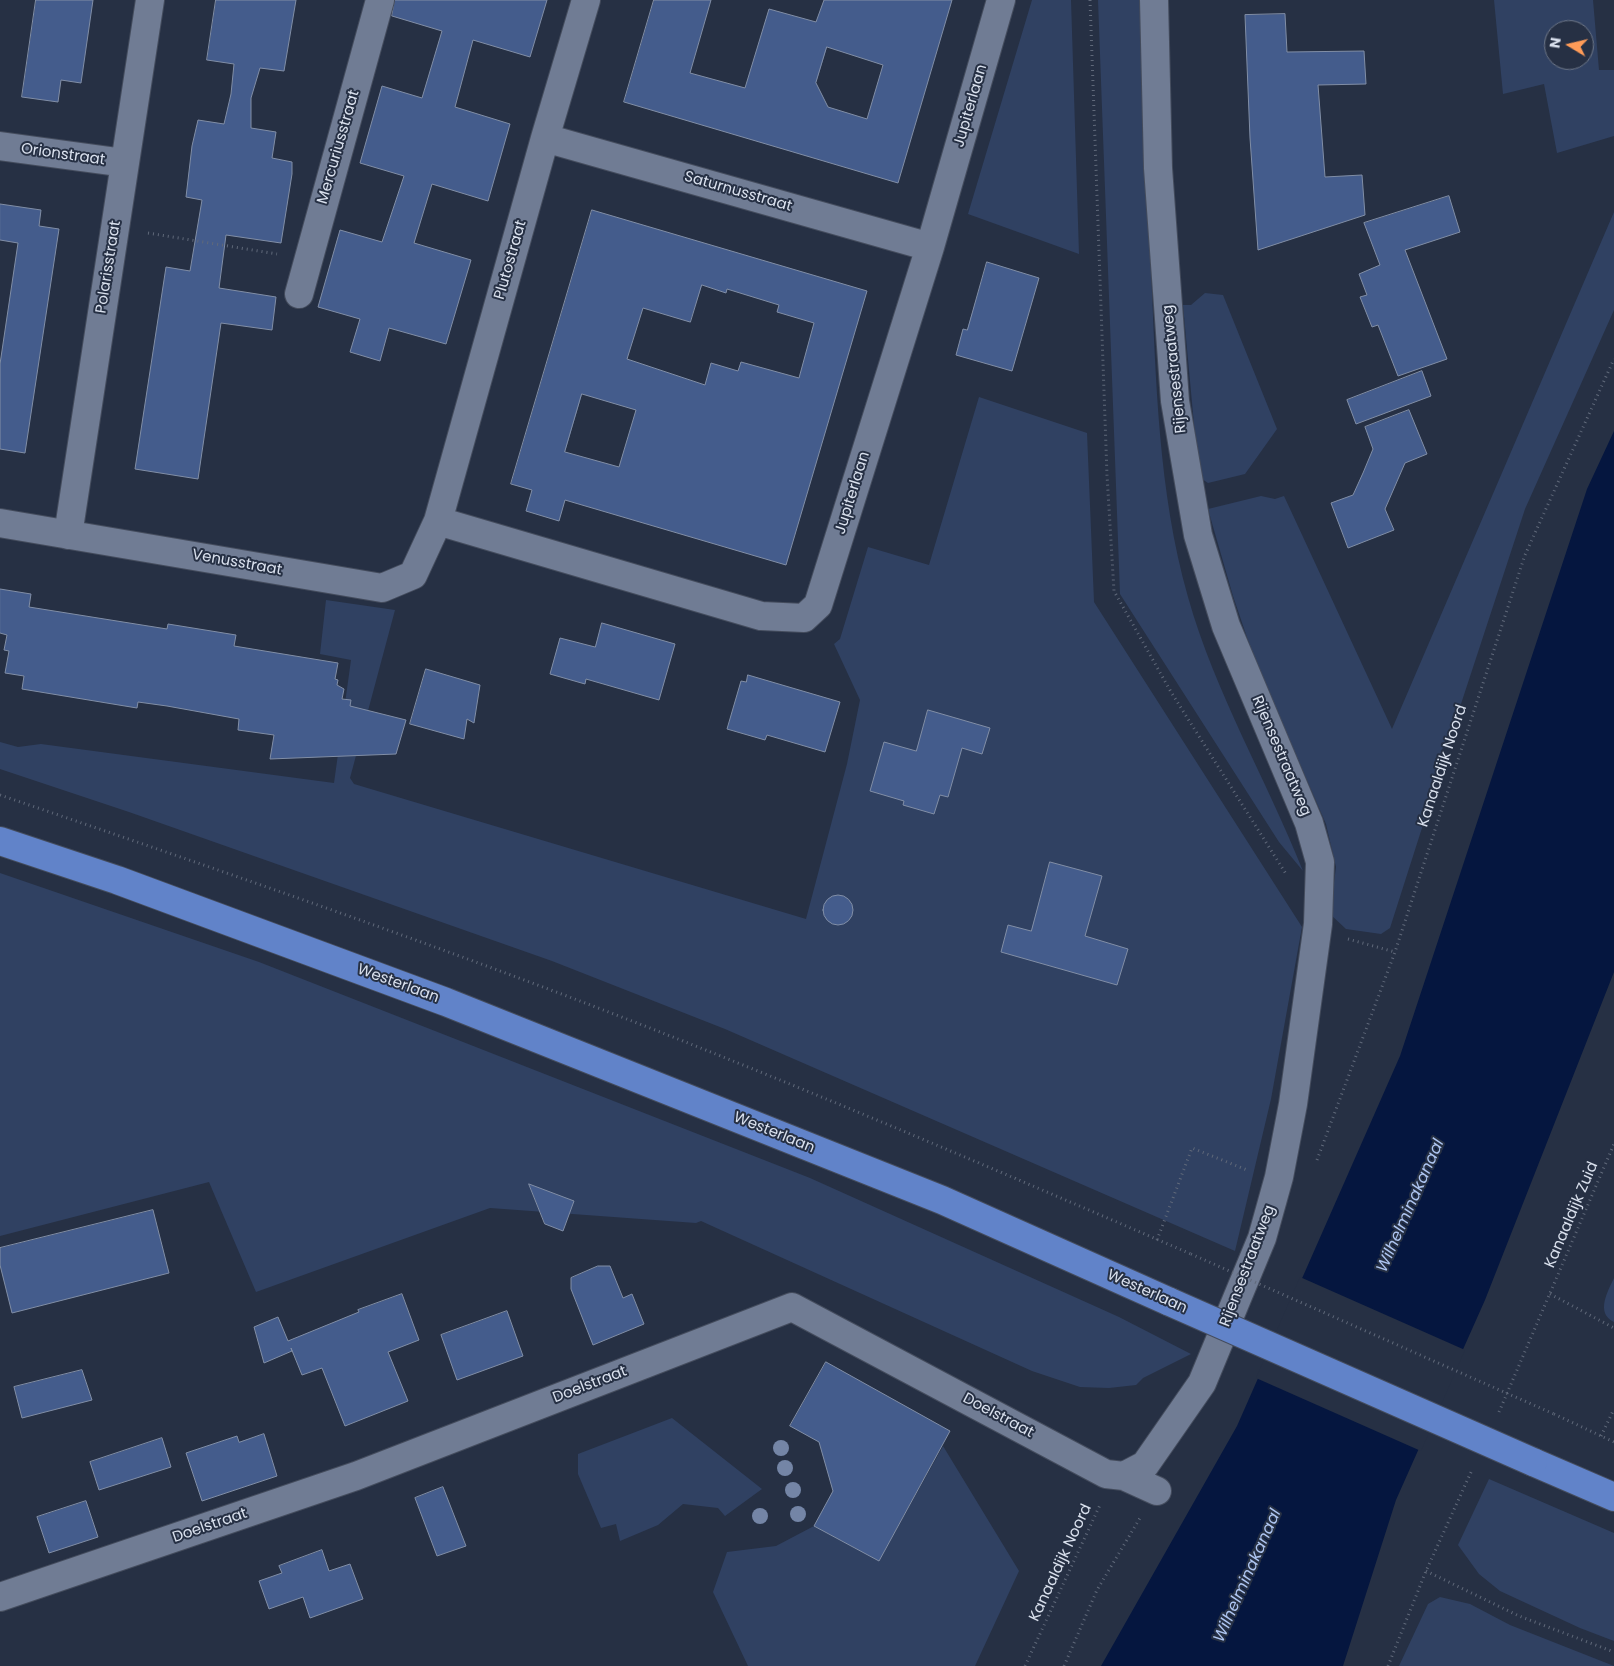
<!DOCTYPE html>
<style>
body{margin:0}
#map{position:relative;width:1614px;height:1666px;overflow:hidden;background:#263044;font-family:Poppins,sans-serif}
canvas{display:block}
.north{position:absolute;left:1544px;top:20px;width:50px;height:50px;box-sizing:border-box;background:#263044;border:1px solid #6e7788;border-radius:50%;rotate:279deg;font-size:14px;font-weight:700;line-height:20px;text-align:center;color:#dae1ee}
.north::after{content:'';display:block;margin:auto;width:18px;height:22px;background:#fe9b58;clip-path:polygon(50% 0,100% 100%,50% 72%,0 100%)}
</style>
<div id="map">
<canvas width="1614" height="1666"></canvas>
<div class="north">N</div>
</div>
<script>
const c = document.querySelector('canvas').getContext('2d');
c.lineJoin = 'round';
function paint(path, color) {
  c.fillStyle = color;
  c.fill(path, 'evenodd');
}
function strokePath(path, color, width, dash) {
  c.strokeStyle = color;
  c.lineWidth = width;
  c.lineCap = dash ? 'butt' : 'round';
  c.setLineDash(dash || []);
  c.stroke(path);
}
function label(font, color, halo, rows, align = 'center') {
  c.font = font + ' Poppins,sans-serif';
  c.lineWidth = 4;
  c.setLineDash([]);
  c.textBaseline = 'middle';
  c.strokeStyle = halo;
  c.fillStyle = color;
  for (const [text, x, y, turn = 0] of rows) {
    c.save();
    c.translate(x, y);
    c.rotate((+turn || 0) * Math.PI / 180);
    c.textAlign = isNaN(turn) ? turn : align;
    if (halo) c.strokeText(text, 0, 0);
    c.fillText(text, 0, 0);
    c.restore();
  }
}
paint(new Path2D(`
 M 1032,0 L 1071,0 L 1079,254 L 968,214 Z
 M 1098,0 L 1141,0 C 1141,90 1147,180 1151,270 C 1156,380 1158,491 1188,597 C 1215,693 1266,778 1303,871 L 1279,842 L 1120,594 Z
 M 1494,0 L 1593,0 L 1599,70 L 1614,70 L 1614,136 L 1557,153 L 1544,84 L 1503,94 ZM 1554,30 L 1584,30 L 1584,60 L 1554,60 Z
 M 1614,212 L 1614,310 L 1525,509 L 1459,710 C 1447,733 1438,755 1437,781 L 1390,928 L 1381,934 L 1346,929 L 1330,914 L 1336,867 L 1326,824 L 1255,661 L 1233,596 L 1208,509 L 1261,496 L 1275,499 L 1284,496 L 1392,729 Z
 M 1205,293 L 1223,295 L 1277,429 L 1245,474 L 1208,483 L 1202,479 L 1196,446 L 1183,305 L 1191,305 Z
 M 979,397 L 1087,433 L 1094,602 L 1302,927 L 1271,1099 L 1235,1251 L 725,1029 L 552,961 L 129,812 L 0,769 L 0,742 L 18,747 L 41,744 L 334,783 L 351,660 L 320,654 L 326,600 L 395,610 L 350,778 L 354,784 L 806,919 L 847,764 L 860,700 L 834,644 L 840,639 L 868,547 L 929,565 Z
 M 0,873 L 259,962 L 810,1178 L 1119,1317 L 1191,1354 L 1143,1378 L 1136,1385 L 1109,1388 L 1080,1387 L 1032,1371 L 701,1221 L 696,1223 L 490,1208 L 256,1292 L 209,1182 L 0,1236 Z
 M 1614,1278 L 1614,1322 C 1595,1313 1608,1291 1614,1278 Z
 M 672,1418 L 762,1489 L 725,1516 L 718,1508 L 683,1504 L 658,1525 L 620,1541 L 616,1524 L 601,1528 L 578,1474 L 578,1454 Z
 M 943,1446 L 1019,1571 L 975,1666 L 748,1666 L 713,1592 L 727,1552 L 776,1546 L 814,1526 L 879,1561 Z
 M 1489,1479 L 1614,1533 L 1614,1641 L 1580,1628 L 1500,1591 L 1479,1574 L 1458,1545 Z
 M 1440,1597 L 1470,1604 L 1510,1625 L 1614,1666 L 1399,1666 L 1428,1604 Z`), '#304162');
paint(new Path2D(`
 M 1614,431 L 1614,972 L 1485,1300 L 1396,1500 L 1343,1666 L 1101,1666 L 1237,1426 L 1400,1056 L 1587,489 Z`), '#05163f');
paint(new Path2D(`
 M 1300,1277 L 1465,1350 L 1421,1451 L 1256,1378 Z`), '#263044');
const building = new Path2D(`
 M 36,0 L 93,0 L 81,83 L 61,80 L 58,102 L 22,97 Z
 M 216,0 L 296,0 L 284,71 L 260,68 L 251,98 L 251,128 L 276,132 L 272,158 L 292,162 L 292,174 L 281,243 L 226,235 L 219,288 L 276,297 L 272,330 L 221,323 L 198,479 L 135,469 L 166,267 L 190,271 L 202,200 L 186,197 L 192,146 L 198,120 L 224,124 L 231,94 L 234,64 L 207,60 Z
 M 395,0 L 547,0 L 530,57 L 473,40 L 455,107 L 510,124 L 488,201 L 432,184 L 414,243 L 471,260 L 446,344 L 389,328 L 380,361 L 350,352 L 360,319 L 318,307 L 340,230 L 382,242 L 404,176 L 360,163 L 382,86 L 422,98 L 442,31 L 392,16 Z
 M 654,0 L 711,0 L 690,73 L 745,88 L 769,9 L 816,22 L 824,0 L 952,0 L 898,183 L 624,102 ZM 827,47 L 883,65 L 867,119 L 828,107 L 816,83 Z
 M 1285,14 L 1287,52 L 1364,51 L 1366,84 L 1318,85 L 1325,177 L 1362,175 L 1365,215 L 1258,250 L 1250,138 L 1245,15 Z
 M 1449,196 L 1460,232 L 1405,250 L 1447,359 L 1398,376 L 1378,325 L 1372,327 L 1360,297 L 1367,295 L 1359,274 L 1380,265 L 1364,223 Z
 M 0,204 L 41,210 L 39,226 L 59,229 L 25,453 L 0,449 L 0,364 L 18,243 L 0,240 Z
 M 592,210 L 867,291 L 786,565 L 565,500 L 559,521 L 526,511 L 532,490 L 511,484 ZM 702,285 L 726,293 L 727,289 L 779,305 L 777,312 L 814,323 L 799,378 L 741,362 L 738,371 L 711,363 L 705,385 L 627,359 L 643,308 L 690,322 ZM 582,394 L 636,410 L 619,467 L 565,452 Z
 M 987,262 L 1039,278 L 1012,371 L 956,355 L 963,329 L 967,330 Z
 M 1422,371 L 1431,396 L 1356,424 L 1347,400 Z
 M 1409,410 L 1427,454 L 1405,463 L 1385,509 L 1394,530 L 1348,548 L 1331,503 L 1353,495 L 1363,473 L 1373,449 L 1365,427 Z
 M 0,589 L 31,594 L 29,607 L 167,629 L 168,624 L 236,635 L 234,646 L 338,663 L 335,679 L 338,680 L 337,685 L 344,689 L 342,699 L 351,700 L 350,706 L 406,720 L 396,754 L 270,759 L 274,735 L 238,730 L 239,719 L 167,706 L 138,702 L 137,708 L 22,689 L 24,676 L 5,673 L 9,651 L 4,650 L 7,635 L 0,633 Z
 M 602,623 L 675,644 L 659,700 L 586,679 L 585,684 L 550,674 L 560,638 L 595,647 Z
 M 426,669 L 480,685 L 474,723 L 467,719 L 464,739 L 410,724 Z
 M 748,675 L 840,702 L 825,752 L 767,735 L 765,740 L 727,729 L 741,681 L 746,682 Z
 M 928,710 L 990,728 L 982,754 L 962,748 L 948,797 L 940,795 L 934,814 L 903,805 L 904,801 L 870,791 L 884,742 L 916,751 Z
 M 1050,862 L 1102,876 L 1085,936 L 1128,949 L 1117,985 L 1001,952 L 1008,925 L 1031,931 Z
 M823 910a15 15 0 1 1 30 0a15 15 0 1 1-30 0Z
 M 529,1184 L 574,1201 L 563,1231 L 545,1224 Z
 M 153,1210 L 169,1273 L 12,1313 L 0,1265 L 0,1248 Z
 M 598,1266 L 610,1266 L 623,1298 L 632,1294 L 644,1324 L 593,1345 L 571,1289 L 571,1278 Z
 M 402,1294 L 419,1340 L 388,1352 L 408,1401 L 345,1426 L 322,1368 L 302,1375 L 291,1348 L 292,1351 L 264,1363 L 254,1327 L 278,1317 L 288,1341 L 359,1312 L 358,1310 Z
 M 507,1311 L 523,1356 L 457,1380 L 441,1335 Z
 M 826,1362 L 950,1431 L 879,1561 L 814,1526 L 833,1491 L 819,1442 L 790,1426 Z
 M 82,1370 L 92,1400 L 22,1418 L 14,1387 Z
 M 264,1434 L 277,1476 L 202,1501 L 186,1453 L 237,1436 L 239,1442 Z
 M 162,1438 L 171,1467 L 99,1490 L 90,1462 Z
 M 443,1487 L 466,1546 L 437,1556 L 415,1498 Z
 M 86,1501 L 98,1537 L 49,1553 L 37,1517 Z
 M 322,1550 L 329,1571 L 350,1564 L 363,1599 L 310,1618 L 303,1597 L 269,1609 L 259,1581 L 282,1573 L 279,1566 Z`);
paint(building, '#445c8c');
strokePath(building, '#818ea6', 1);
const minor = new Path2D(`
 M 545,138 L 930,247
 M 0,146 L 125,163
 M 299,294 L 380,0
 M 438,521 L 761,616 L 804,618 L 818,605 L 930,247 L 1001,0
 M 0,523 L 382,588 L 413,575 L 438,521 L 545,138 L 586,0
 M 68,535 L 150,0
 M 1124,1476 L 1145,1465 L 1202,1383 L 1262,1238 L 1279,1177 L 1293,1104 L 1318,924 L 1320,862 L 1309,823 L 1226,626 L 1198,535 L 1175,401 L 1158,168 L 1154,0
 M 0,1597 L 356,1476 L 792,1307 L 1106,1474 L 1124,1476 L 1157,1491`);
const primary = new Path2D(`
 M 0,841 L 117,880 L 446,1002 L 942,1200 L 1170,1302
 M 1533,1462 L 1614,1497`);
strokePath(minor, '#444c5d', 30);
strokePath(primary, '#444c5d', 30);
strokePath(new Path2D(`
 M 1090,0 L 1107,475 L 1114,591 L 1171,692 L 1286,874
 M 148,233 L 277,254
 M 0,795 C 231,874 461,953 688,1043 C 857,1110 1024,1182 1191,1254
 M 1348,939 L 1395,952
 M 1317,1160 L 1395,952 L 1525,555 L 1614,359
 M 1157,1240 L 1192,1148 L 1247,1170
 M 1550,1294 L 1614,1328
 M 1499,1412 L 1614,1144
 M 1554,1414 L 1614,1442
 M 1601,1436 L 1614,1409
 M 1426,1571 L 1519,1616 L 1614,1652
 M 1025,1666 L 1100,1505
 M 1064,1666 L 1097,1590 L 1140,1518
 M 1388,1666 L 1426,1571 L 1472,1470`), '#60697a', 3, [1, 4]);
strokePath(minor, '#707c94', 28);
strokePath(primary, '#6183c9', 28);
const primaryBridge = new Path2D(`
 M 1170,1302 L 1533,1462`);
strokePath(primaryBridge, '#444c5d', 30, []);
strokePath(new Path2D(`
 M 1191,1254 L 1554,1414`), '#60697a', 3, [1, 4]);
strokePath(primaryBridge, '#6183c9', 28);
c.fillStyle = '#7485a6';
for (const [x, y] of [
 [781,1448],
 [785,1468],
 [793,1490],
 [798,1514],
 [760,1516]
]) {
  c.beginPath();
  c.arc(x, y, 8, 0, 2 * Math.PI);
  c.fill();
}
label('15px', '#dae1ee', '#263044', [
 ["Jupiterlaan",971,106,-74],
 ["Mercuriusstraat",339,147,-74],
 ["Orionstraat",63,155,8],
 ["Saturnusstraat",738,192,16],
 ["Plutostraat",511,260,-74],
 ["Polarisstraat",109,267,-81],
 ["Rijensestraatweg",1175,369,-96],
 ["Jupiterlaan",853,493,-73],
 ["Venusstraat",237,563,10],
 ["Rijensestraatweg",1281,756,67],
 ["Kanaaldijk Noord",1443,766,-72],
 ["Westerlaan",398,984,20],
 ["Westerlaan",774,1133,22],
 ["Kanaaldijk Zuid",1572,1215,-67],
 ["Rijensestraatweg",1248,1266,-69],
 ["Westerlaan",1147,1292,24],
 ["Doelstraat",590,1385,-21],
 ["Doelstraat",998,1416,28],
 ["Doelstraat",210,1526,-19],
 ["Kanaaldijk Noord",1061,1563,-65]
]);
label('italic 16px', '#aec5f1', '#263044', [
 ["Wilhelminakanaal",1411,1206,-66],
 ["Wilhelminakanaal",1248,1576,-66]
]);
</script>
